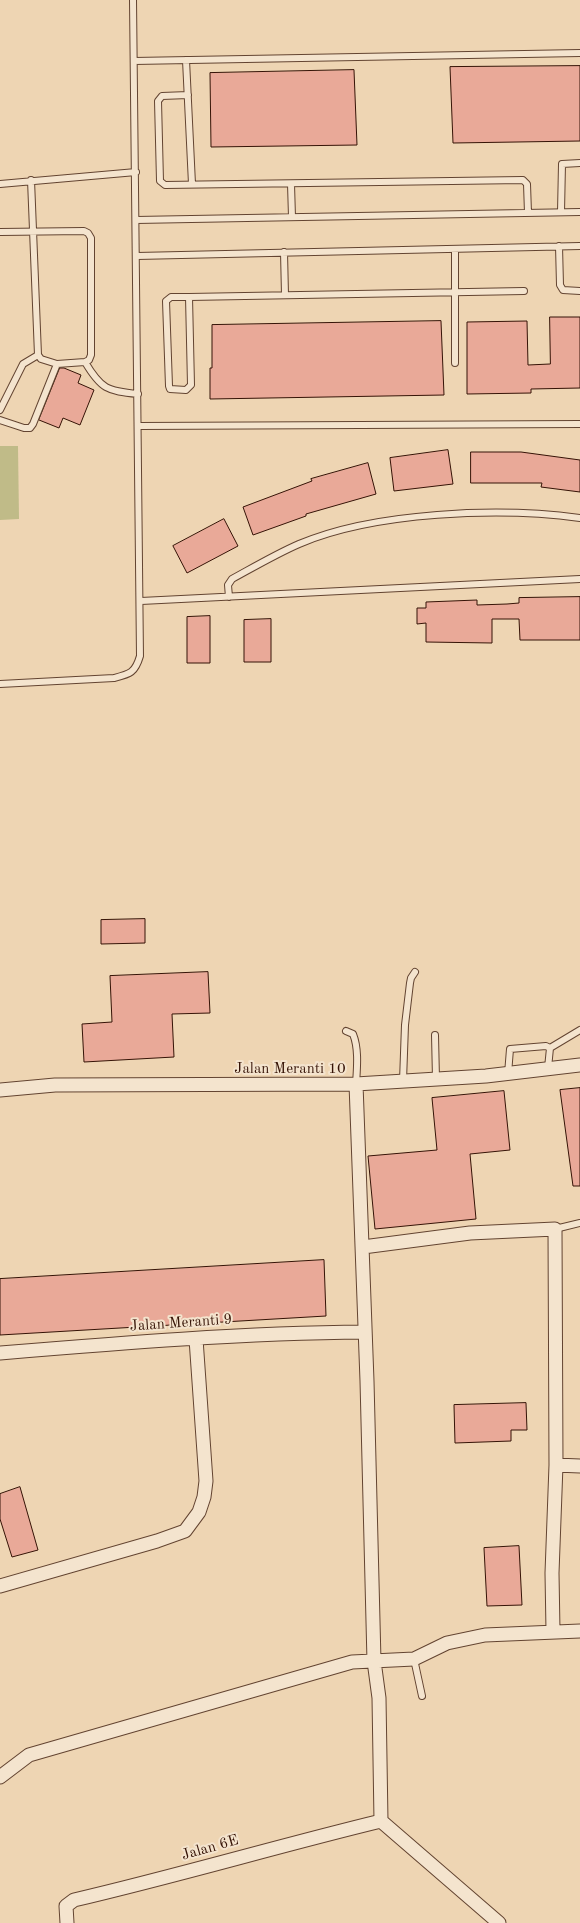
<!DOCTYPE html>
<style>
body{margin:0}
canvas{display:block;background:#eed5b3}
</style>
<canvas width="580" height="1923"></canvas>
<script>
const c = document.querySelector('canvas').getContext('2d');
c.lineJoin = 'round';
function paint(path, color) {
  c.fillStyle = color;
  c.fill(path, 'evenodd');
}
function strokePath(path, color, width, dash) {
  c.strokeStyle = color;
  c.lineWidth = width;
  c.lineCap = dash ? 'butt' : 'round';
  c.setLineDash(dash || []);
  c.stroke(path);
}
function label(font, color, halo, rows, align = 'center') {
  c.font = font + ' "Old Standard TT",serif';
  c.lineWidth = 4;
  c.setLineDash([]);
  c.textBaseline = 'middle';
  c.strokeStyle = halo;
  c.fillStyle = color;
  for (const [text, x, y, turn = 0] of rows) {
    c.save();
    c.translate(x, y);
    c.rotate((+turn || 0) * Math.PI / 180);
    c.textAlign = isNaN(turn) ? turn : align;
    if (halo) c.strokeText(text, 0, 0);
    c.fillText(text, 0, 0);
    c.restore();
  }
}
paint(new Path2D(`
 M 0,446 L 18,446 L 19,519 L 0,520 Z`), '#c0bb88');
const building = new Path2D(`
 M 580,66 L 580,141 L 453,143 L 450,67 Z
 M 354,70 L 357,145 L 211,147 L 210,73 Z
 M 550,317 L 580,317 L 580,388 L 531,389 L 531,393 L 467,394 L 467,322 L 527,321 L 528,365 L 550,364 Z
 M 441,321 L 444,395 L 210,399 L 210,368 L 212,368 L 212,325 Z
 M 60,368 L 64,368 L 81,375 L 78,383 L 94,390 L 80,425 L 63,418 L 59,428 L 39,420 Z
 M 448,450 L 453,484 L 394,491 L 390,458 Z
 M 471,452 L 521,452 L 580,460 L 580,492 L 541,487 L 542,483 L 471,483 Z
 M 368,463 L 376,494 L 306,514 L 306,516 L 253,535 L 243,507 L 312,481 L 311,479 Z
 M 224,519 L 238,546 L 187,573 L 173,546 Z
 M 580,597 L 580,640 L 520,640 L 519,619 L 492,619 L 492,643 L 426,642 L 426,623 L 417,624 L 417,608 L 426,608 L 426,602 L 477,600 L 477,605 L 507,604 L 519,603 L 519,598 Z
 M 210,616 L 210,663 L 187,663 L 187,617 Z
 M 271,619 L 271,662 L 244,662 L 244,620 Z
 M 145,919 L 145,943 L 101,944 L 101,920 Z
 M 208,972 L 210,1013 L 172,1014 L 174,1057 L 84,1062 L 82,1024 L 112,1022 L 110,976 Z
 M 580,1088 L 580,1186 L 573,1186 L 560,1090 Z
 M 504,1091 L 510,1150 L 470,1154 L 476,1219 L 375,1229 L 368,1156 L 437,1150 L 432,1098 Z
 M 324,1260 L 326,1316 L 0,1335 L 0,1279 Z
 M 526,1403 L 527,1430 L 511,1430 L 511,1441 L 455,1443 L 454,1405 Z
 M 20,1487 L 38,1550 L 12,1557 L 0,1519 L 0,1494 Z
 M 519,1546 L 522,1605 L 487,1606 L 484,1548 Z`);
paint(building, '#e9a998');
strokePath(building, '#351306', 1);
const lane = new Path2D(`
 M 186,60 L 192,184
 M 134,61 L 580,53
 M 188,95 L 162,96 L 158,101 L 160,181 L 165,185 L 523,180 L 527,184 L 528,213
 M 31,180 L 38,355 L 41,359 L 57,364
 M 0,184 L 136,172
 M 291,184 L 292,217
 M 561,212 L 562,164 L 580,163
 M 136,220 L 580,212
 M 0,232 L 84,231 L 88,233 L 91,238 L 91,355 L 89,360 L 85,362 L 57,364 L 33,424 L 30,428 L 24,428 L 0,420
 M 559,246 L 560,285 L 563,290 L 580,291
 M 455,249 L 455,363
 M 284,252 L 285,295
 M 137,256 L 580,246
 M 189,297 L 171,297 L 166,301 L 169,386 L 170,389 L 186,390 L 191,385 L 189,297 L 524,291
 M 85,362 C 101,389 107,391 138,394
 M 0,410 L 23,364 L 38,355
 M 139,426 L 580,424
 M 229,597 L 228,585 L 232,579 C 254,567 276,554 299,544 C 374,512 499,507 580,518
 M 141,601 L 580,579
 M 0,684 L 114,678 C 130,674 135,673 140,656 L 133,0
 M 346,1031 L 353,1034 C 359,1049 357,1068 356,1084
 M 435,1035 L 436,1079
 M 548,1068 L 550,1048 L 580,1030
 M 508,1074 L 510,1049 L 546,1046 L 550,1048
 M 403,1081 L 405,1025 L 410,983 L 411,978 L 415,972
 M 555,1229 L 580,1223
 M 414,1659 L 422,1696`);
const street = new Path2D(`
 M 356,1084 L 367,1381 L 374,1661 L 379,1698 L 381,1821 L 499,1923
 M 0,1090 L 55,1085 L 356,1084 L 486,1076 L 580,1065
 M 363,1247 L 470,1233 L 555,1229 L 556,1465 L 552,1573 L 553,1631
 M 0,1353 C 121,1343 243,1333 365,1332
 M 556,1465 L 580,1466
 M 0,1586 L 157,1541 L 185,1531 L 199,1512 L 204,1497 L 206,1481 L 196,1339
 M 0,1777 L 29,1755 L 352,1662 L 414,1659 L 447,1643 L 485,1635 L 580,1631
 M 67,1923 L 66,1906 L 74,1900 C 177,1876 278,1846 381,1821`);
strokePath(lane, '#634431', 8);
strokePath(street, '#634431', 15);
strokePath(lane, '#f4e4ce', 6);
strokePath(street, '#f4e4ce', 13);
label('15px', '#351306', '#f4e4ce', [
 ["Jalan Meranti 10",290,1069],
 ["Jalan Meranti 9",181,1323,-4],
 ["Jalan 6E",210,1848,-16]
]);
</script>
